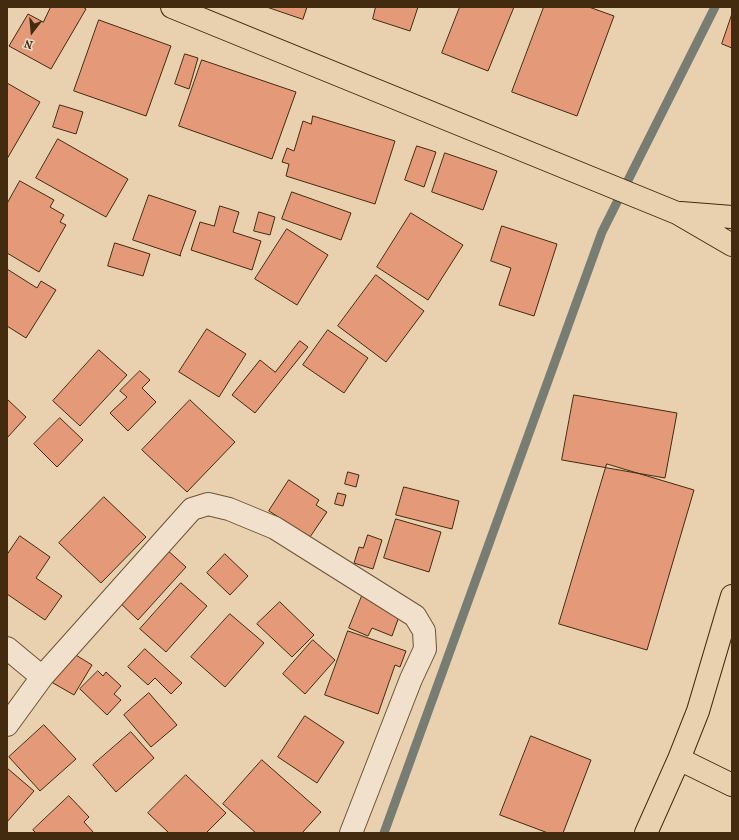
<!DOCTYPE html>
<style>
body{margin:0}
#map{position:relative;width:739px;height:840px;overflow:hidden;background:#e9d1b0;font-family:"IM FELL French Canon",serif}
canvas{display:block}
.frame{position:absolute;inset:0;border:8px solid #422b0e;pointer-events:none}
.north{position:absolute;left:12px;top:12px;width:40px;height:40px;-webkit-text-stroke:3px #f1e1cc;paint-order:stroke;rotate:196deg;font-size:11px;font-weight:700;line-height:16px;text-align:center;color:#422b0e}
.north::after{content:'';display:block;margin:auto;width:14px;height:18px;background:#422b0e;clip-path:polygon(50% 0,100% 100%,50% 72%,0 100%)}
</style>
<div id="map">
<canvas width="739" height="840"></canvas>
<div class="frame"></div>
<div class="north">N</div>
</div>
<script>
const c = document.querySelector('canvas').getContext('2d');
c.lineJoin = 'round';
function strokePath(path, color, width, dash) {
  c.strokeStyle = color;
  c.lineWidth = width;
  c.lineCap = dash ? 'butt' : 'round';
  c.setLineDash(dash || []);
  c.stroke(path);
}
function paint(path, color) {
  c.fillStyle = color;
  c.fill(path, 'evenodd');
}
strokePath(new Path2D(`
 M 384,833 L 602,232 L 715,7`), '#787d73', 9);
const building = new Path2D(`
 M 51,7 L 83,7 L 86,9 L 51,69 L 9,46 L 28,14 L 43,22 Z
 M 267,7 L 307,7 L 303,19 Z
 M 376,7 L 418,7 L 410,31 L 373,19 Z
 M 460,7 L 514,7 L 488,71 L 442,53 Z
 M 544,7 L 589,7 L 614,16 L 577,116 L 512,92 Z
 M 732,14 L 732,48 L 722,44 Z
 M 99,20 L 171,46 L 146,116 L 74,91 Z
 M 185,54 L 198,58 L 189,89 L 175,84 Z
 M 202,60 L 296,92 L 272,159 L 179,126 Z
 M 7,83 L 40,102 L 7,159 Z
 M 60,105 L 83,112 L 76,134 L 53,127 Z
 M 313,116 L 395,141 L 375,204 L 286,176 L 289,164 L 282,162 L 287,148 L 294,151 L 303,121 L 311,124 Z
 M 58,139 L 128,179 L 106,217 L 36,178 Z
 M 417,146 L 436,152 L 424,187 L 405,180 Z
 M 445,153 L 497,171 L 483,210 L 432,192 Z
 M 20,181 L 54,200 L 50,207 L 64,215 L 60,222 L 66,225 L 39,272 L 7,253 L 7,204 Z
 M 292,192 L 351,213 L 341,240 L 282,219 Z
 M 149,195 L 196,211 L 180,255 L 181,256 L 133,240 Z
 M 220,206 L 239,212 L 233,232 L 261,241 L 252,270 L 191,250 L 200,222 L 214,226 Z
 M 259,212 L 275,217 L 270,235 L 254,231 Z
 M 411,213 L 463,245 L 428,300 L 377,267 Z
 M 502,226 L 557,244 L 534,316 L 499,305 L 511,268 L 491,261 Z
 M 287,229 L 328,255 L 297,305 L 255,279 Z
 M 115,243 L 150,254 L 143,276 L 108,266 Z
 M 7,269 L 37,288 L 41,281 L 56,290 L 26,338 L 7,326 Z
 M 376,275 L 424,311 L 386,362 L 338,326 Z
 M 207,329 L 246,354 L 219,397 L 179,372 Z
 M 328,330 L 368,358 L 344,393 L 303,365 Z
 M 300,341 L 308,347 L 255,413 L 232,395 L 260,360 L 275,372 Z
 M 99,350 L 127,375 L 80,426 L 53,401 Z
 M 140,371 L 150,380 L 142,388 L 156,402 L 128,431 L 110,413 L 127,397 L 120,391 Z
 M 574,395 L 677,413 L 665,478 L 562,460 Z
 M 7,399 L 26,417 L 7,438 Z
 M 190,400 L 235,442 L 187,492 L 142,450 Z
 M 60,418 L 83,440 L 57,467 L 34,444 Z
 M 607,464 L 694,490 L 647,650 L 559,624 Z
 M 348,472 L 359,475 L 356,487 L 345,484 Z
 M 289,480 L 319,500 L 316,505 L 327,512 L 310,537 L 269,511 Z
 M 404,487 L 459,501 L 452,529 L 396,515 Z
 M 338,493 L 346,495 L 343,506 L 335,504 Z
 M 104,497 L 146,537 L 101,583 L 59,543 Z
 M 396,519 L 441,532 L 429,572 L 384,558 Z
 M 368,535 L 382,540 L 373,569 L 354,563 L 359,547 L 363,548 Z
 M 20,536 L 50,557 L 36,578 L 62,596 L 45,620 L 7,594 L 7,555 Z
 M 165,548 L 186,567 L 138,620 L 117,600 Z
 M 225,554 L 248,576 L 230,595 L 207,573 Z
 M 181,583 L 207,606 L 166,652 L 140,629 Z
 M 362,596 L 401,611 L 392,636 L 372,628 L 368,636 L 349,628 Z
 M 280,602 L 314,635 L 292,657 L 257,624 Z
 M 230,614 L 264,643 L 225,687 L 191,657 Z
 M 348,631 L 406,651 L 400,667 L 395,665 L 378,714 L 325,695 Z
 M 313,640 L 335,660 L 305,694 L 283,674 Z
 M 145,649 L 182,683 L 171,694 L 155,678 L 148,685 L 128,667 Z
 M 71,652 L 92,665 L 74,695 L 53,683 Z
 M 98,671 L 103,676 L 106,672 L 121,686 L 114,694 L 121,700 L 107,715 L 80,689 Z
 M 149,693 L 177,725 L 151,747 L 124,715 Z
 M 305,716 L 344,742 L 317,783 L 278,757 Z
 M 44,725 L 76,759 L 40,791 L 9,757 Z
 M 131,732 L 154,758 L 116,792 L 93,765 Z
 M 531,736 L 591,760 L 563,833 L 548,833 L 500,815 Z
 M 262,760 L 321,812 L 302,833 L 256,833 L 223,804 Z
 M 7,768 L 34,791 L 7,822 Z
 M 186,775 L 226,813 L 206,833 L 169,833 L 148,813 Z
 M 69,796 L 89,817 L 84,822 L 94,833 L 36,833 L 33,830 Z`);
paint(building, '#e49978');
strokePath(building, '#422b0e', 1);
const minor = new Path2D(`
 M 7,648 L 42,677
 M 7,725 L 42,677 L 192,509 L 208,504 L 229,509 L 275,528 L 415,616 L 424,631 L 425,649 L 411,679 L 351,833`);
const major = new Path2D(`
 M 172,7 L 677,213 L 732,245
 M 681,213 L 732,217
 M 679,759 L 732,785
 M 646,833 L 679,759 L 698,711 L 732,596`);
strokePath(minor, '#6c5436', 24);
strokePath(major, '#422b0e', 24);
strokePath(minor, '#f1e1cc', 22);
strokePath(major, '#e9d1b0', 22);
</script>
